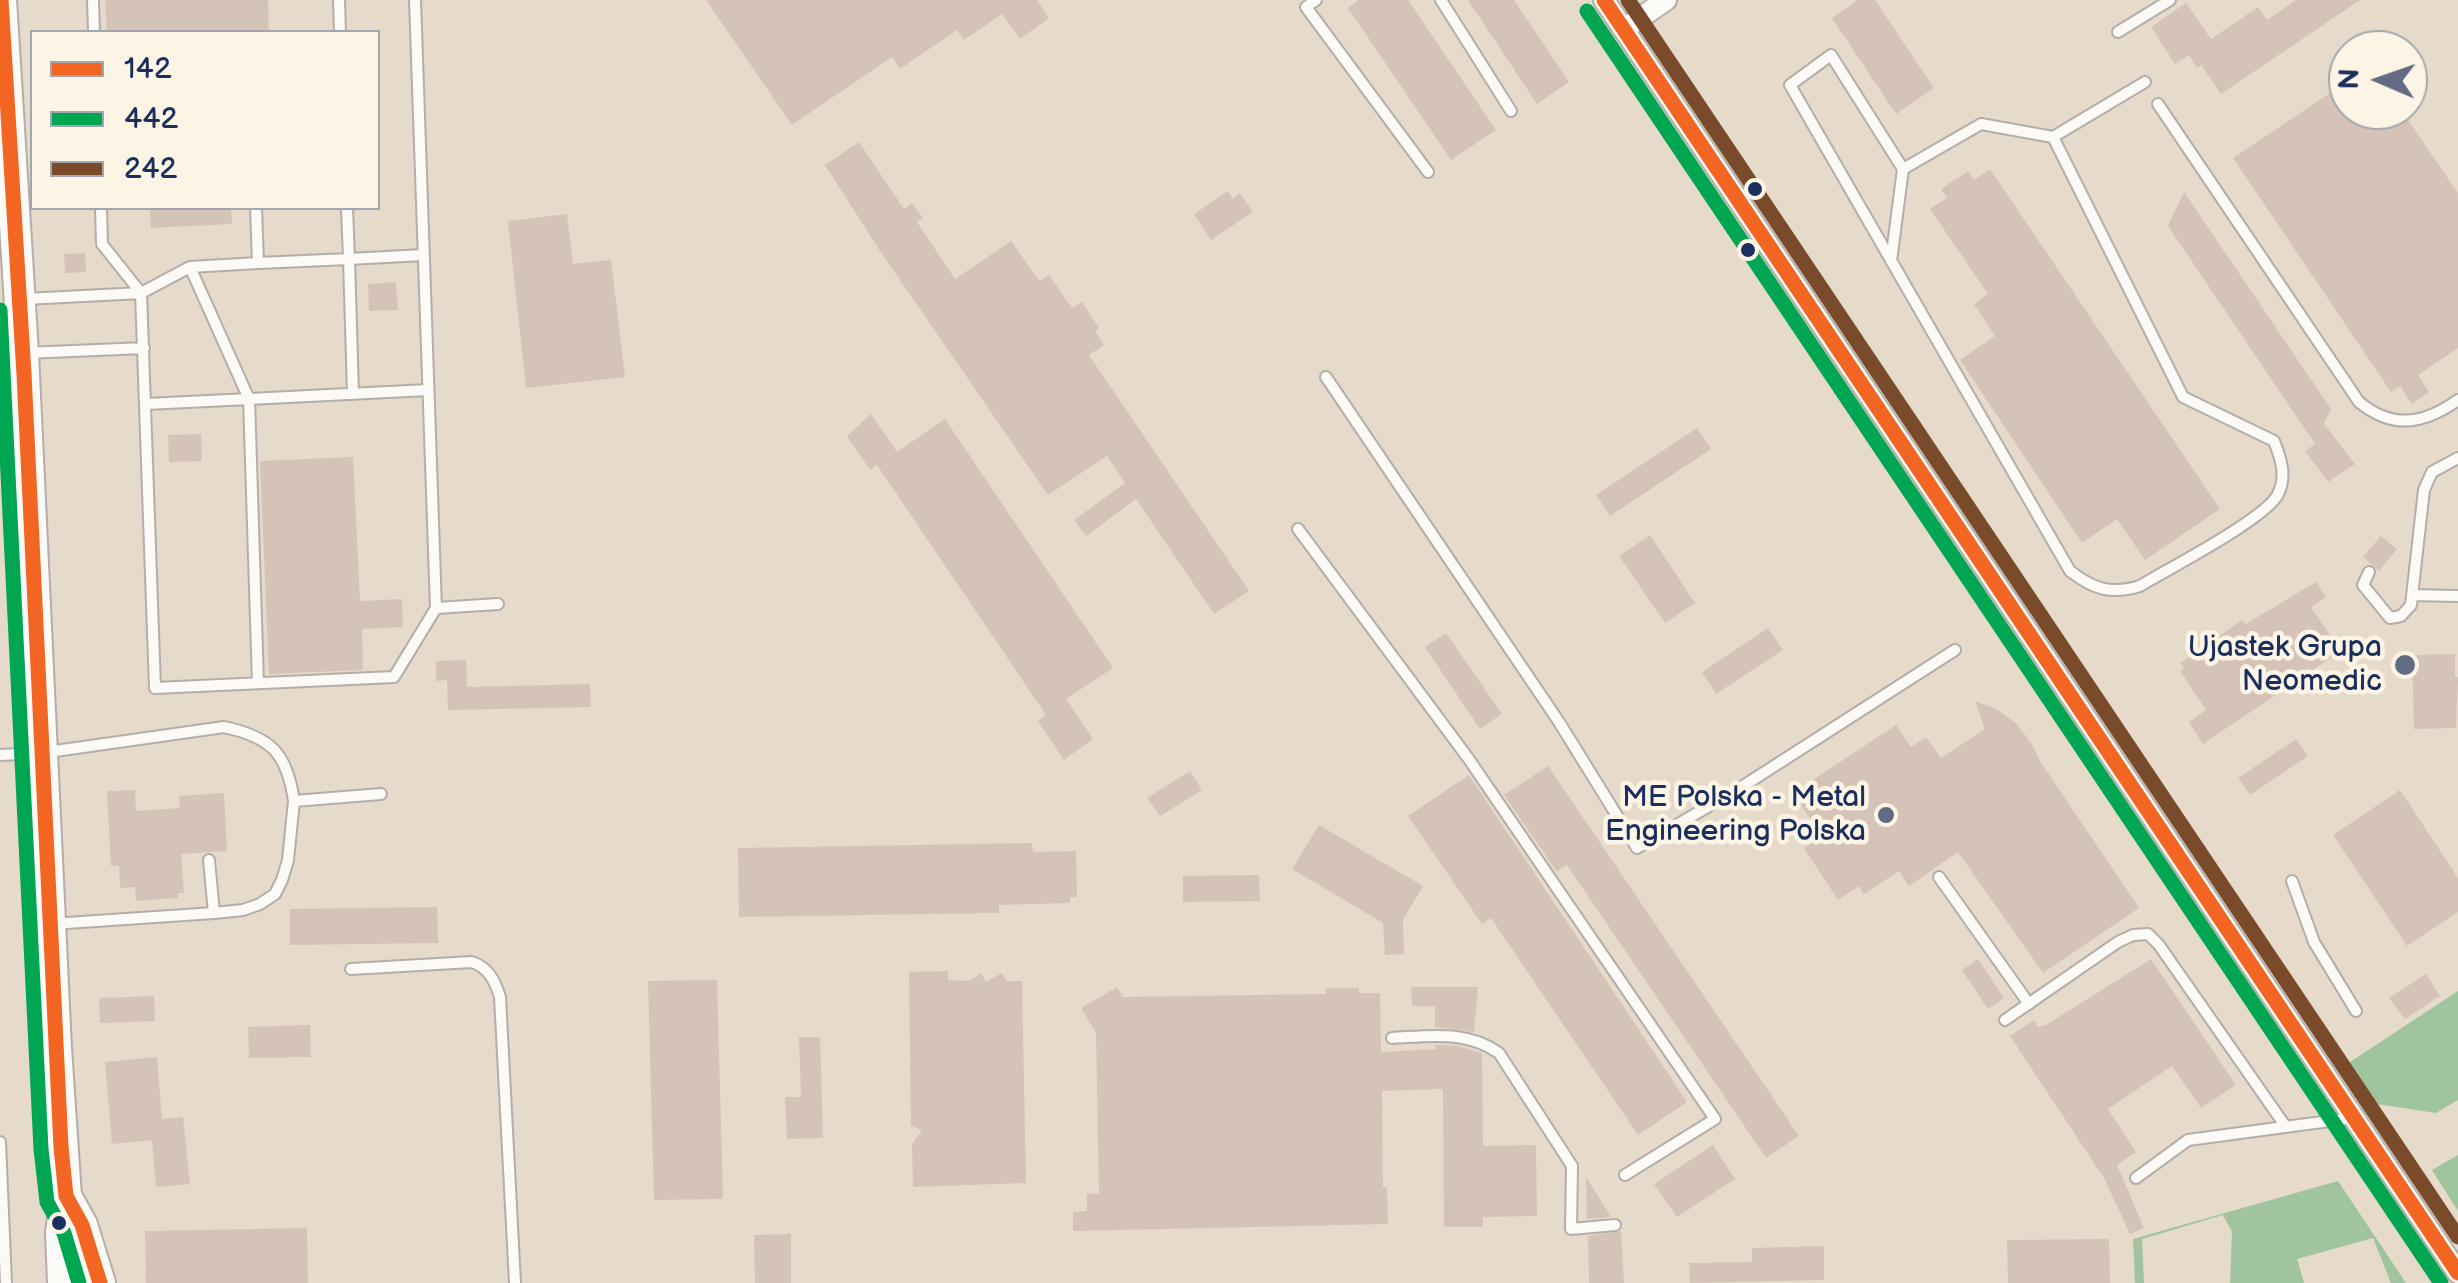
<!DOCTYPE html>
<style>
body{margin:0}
#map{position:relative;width:2458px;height:1283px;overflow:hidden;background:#e6dbca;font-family:"Balsamiq Sans",sans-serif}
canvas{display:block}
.legend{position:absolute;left:30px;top:30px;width:350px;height:180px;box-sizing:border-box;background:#fcf5e5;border:2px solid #a2a6af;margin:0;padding:12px 18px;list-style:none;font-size:30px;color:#1b2f5e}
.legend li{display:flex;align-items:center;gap:20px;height:50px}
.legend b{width:50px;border:2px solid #a2a6af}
.north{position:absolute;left:2328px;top:30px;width:100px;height:100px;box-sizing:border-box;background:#fcf5e5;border:2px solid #a2a6af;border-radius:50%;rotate:272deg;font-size:28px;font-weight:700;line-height:40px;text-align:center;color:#1b2f5e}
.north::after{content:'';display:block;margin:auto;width:35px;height:45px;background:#626b84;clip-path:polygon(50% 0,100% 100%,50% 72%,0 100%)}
</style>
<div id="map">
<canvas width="2458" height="1283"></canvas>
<ul class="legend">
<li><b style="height:12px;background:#f26522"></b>142</li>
<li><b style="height:12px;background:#00a651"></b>442</li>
<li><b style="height:12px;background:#7a4b2a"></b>242</li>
</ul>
<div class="north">N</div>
</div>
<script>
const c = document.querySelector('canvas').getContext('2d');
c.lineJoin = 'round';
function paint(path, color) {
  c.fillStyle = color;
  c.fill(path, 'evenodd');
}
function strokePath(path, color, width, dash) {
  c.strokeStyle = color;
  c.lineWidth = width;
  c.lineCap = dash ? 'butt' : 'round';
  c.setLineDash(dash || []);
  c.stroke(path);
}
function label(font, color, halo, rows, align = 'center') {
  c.font = font + ' "Balsamiq Sans",sans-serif';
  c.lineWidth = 9;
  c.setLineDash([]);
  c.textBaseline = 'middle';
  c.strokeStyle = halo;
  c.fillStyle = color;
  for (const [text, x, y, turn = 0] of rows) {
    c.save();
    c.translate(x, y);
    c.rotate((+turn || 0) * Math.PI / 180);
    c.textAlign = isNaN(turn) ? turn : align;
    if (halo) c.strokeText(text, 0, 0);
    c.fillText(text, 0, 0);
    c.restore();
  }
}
paint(new Path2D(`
 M 2458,991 L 2458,1100 L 2436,1113 L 2370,1103 L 2347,1072 L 2347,1064 Z
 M 2458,1155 L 2458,1211 L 2432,1170 Z
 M 2338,1181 L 2406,1283 L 2391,1283 L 2373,1238 L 2297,1259 L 2304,1283 L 2230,1283 L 2232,1232 L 2223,1215 L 2142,1239 L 2144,1283 L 2135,1283 L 2133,1239 Z`), '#9fc49e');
paint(new Path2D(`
 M 105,0 L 268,0 L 269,32 L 107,32 Z
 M 706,0 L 1037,0 L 1049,18 L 1020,39 L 1002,14 L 964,40 L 957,30 L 900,69 L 892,57 L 792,125 Z
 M 1359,0 L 1408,0 L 1496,130 L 1451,160 L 1348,8 Z
 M 1468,0 L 1514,0 L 1569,82 L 1537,104 Z
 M 1858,0 L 1875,0 L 1934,88 L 1896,114 L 1832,18 Z
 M 2296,0 L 2360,0 L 2221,94 L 2201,65 L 2197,68 L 2189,55 L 2175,64 L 2151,27 L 2186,3 L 2211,39 L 2258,7 L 2267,20 Z
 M 2348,81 L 2348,110 L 2401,110 L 2458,193 L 2458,348 L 2418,375 L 2429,392 L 2412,404 L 2400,386 L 2391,392 L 2233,158 Z
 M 859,142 L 904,209 L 912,203 L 923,218 L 917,222 L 955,279 L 1011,241 L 1039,281 L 1049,275 L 1072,308 L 1082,302 L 1099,328 L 1095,331 L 1104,345 L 1089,355 L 1249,591 L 1214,614 L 1136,499 L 1086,536 L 1074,520 L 1125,483 L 1107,456 L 1048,495 L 878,248 L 825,165 Z
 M 1990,169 L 2220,509 L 2145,560 L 2117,519 L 2082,543 L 1960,360 L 1995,336 L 1974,304 L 1988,294 L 1930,209 L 1947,198 L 1941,189 L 1968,171 L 1974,180 Z
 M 1228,191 L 1233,199 L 1240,193 L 1253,212 L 1211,240 L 1194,214 Z
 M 2184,192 L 2331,409 L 2324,424 L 2355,464 L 2328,482 L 2305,451 L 2315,444 L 2168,226 Z
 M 150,208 L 231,208 L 232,224 L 151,228 Z
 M 567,214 L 573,264 L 611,260 L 625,377 L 526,388 L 508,221 Z
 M 85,253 L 86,272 L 65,273 L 64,254 Z
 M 396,282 L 398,310 L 369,311 L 368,284 Z
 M 871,414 L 897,452 L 945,419 L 1113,668 L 1066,699 L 1093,739 L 1064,760 L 1038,721 L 1046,715 L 877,465 L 870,470 L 847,436 Z
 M 1697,428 L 1711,449 L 1610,516 L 1596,495 Z
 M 201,434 L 202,461 L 169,462 L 168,435 Z
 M 353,457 L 360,601 L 402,599 L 403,627 L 362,629 L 363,670 L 269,674 L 260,461 Z
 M 1650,535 L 1695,603 L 1665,623 L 1619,556 Z
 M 2381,536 L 2397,549 L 2379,571 L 2363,557 Z
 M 2316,582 L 2326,597 L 2311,607 L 2341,651 L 2203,744 L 2189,722 L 2206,710 L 2180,671 L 2184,668 L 2180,663 L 2242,620 L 2246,624 Z
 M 1768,628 L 1783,650 L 1716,694 L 1702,672 Z
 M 1446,633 L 1502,714 L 1480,729 L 1425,647 Z
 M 2455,654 L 2455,677 L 2458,677 L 2456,728 L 2414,729 L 2412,655 Z
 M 466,660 L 467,687 L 590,684 L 591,707 L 448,710 L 447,680 L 436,681 L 436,661 Z
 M 1975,701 L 1996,709 L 2016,723 L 2031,743 L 2040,761 L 2139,908 L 2043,973 L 1958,852 L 1909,886 L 1899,871 L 1864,894 L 1859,886 L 1838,900 L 1804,848 L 1822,837 L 1793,793 L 1896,725 L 1911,747 L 1926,737 L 1941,758 L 1985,729 Z
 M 2296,739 L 2308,756 L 2250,795 L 2238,778 Z
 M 1548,766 L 1799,1136 L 1766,1158 L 1567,865 L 1557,872 L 1504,795 Z
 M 1190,771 L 1202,790 L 1160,816 L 1147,798 Z
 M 1469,775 L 1687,1102 L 1638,1135 L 1491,918 L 1482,924 L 1408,816 Z
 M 135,790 L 136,811 L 180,808 L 179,796 L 224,793 L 227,851 L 181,854 L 184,893 L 178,893 L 178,898 L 136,901 L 135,887 L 120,888 L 119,866 L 111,866 L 107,791 Z
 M 2400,790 L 2458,878 L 2458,912 L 2407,946 L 2333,835 Z
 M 1319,825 L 1423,886 L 1403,920 L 1404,954 L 1385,955 L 1383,923 L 1292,869 Z
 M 1032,843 L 1033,852 L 1076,851 L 1077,897 L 1070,897 L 1070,903 L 999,905 L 999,913 L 739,917 L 738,848 Z
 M 1259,875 L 1260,901 L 1183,902 L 1183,876 Z
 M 437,907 L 438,943 L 290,945 L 290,909 Z
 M 1978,959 L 2004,998 L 1988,1009 L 1962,970 Z
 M 2151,959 L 2236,1085 L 2201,1108 L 2172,1066 L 2108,1109 L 2136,1152 L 2117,1165 L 2144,1228 L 2130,1234 L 2104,1178 L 2010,1036 L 2034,1020 L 2038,1027 L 2046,1025 Z
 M 948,971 L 948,980 L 969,981 L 981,973 L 986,982 L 1002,973 L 1006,981 L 1022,981 L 1026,1183 L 913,1187 L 912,1144 L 922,1130 L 911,1126 L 909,972 Z
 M 2426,974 L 2440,996 L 2405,1019 L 2389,998 Z
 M 717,980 L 723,1199 L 654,1200 L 648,981 Z
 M 1117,987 L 1123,997 L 1326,994 L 1325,988 L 1359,988 L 1359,993 L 1380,993 L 1381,1052 L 1436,1049 L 1435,1045 L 1459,1046 L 1482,1053 L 1483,1146 L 1536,1145 L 1537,1216 L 1483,1217 L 1483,1227 L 1444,1227 L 1443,1089 L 1382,1091 L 1383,1187 L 1387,1187 L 1388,1224 L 1073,1231 L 1073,1212 L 1087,1211 L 1087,1194 L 1099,1194 L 1096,1033 L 1081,1008 Z
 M 1411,987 L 1478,987 L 1474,1032 L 1435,1027 L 1435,1006 L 1412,1006 Z
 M 154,996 L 155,1021 L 100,1023 L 99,998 Z
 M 310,1025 L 311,1057 L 249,1058 L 248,1027 Z
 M 799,1037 L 820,1037 L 823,1138 L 787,1139 L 785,1097 L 801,1097 Z
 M 157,1057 L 162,1119 L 183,1117 L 190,1184 L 156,1187 L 152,1140 L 112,1144 L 105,1062 Z
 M 1713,1145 L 1735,1179 L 1677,1217 L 1654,1184 Z
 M 1586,1177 L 1611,1217 L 1587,1219 Z
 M 307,1228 L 308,1283 L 146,1283 L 145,1231 Z
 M 1621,1231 L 1624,1283 L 1589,1283 L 1588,1236 Z
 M 791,1234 L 791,1283 L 755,1283 L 754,1235 Z
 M 2109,1239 L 2110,1283 L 2008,1283 L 2007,1240 Z
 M 1824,1246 L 1824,1280 L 1690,1283 L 1689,1263 L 1752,1262 L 1752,1248 Z`), '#d6c3b8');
const lane = new Path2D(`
 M 93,0 L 94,32
 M 339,0 L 340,32
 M 1316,0 L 1306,7 L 1428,172
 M 1441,0 L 1511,111
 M 2118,32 L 2170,0
 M 2158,104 L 2359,402 C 2393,430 2424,424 2458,400
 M 2053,137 L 1981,124 L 1903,169 L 1831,55 L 1790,85 L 2070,571 C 2093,589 2111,595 2140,586 C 2168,569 2267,518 2278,494 C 2287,476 2281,459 2274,441 L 2183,397 L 2053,137 L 2145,82
 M 101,208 L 102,244 L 141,293 L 155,688 L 394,677 L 436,608 L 415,0
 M 256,208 L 258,263 L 349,259 L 353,394
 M 347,208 L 349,259 L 423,255
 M 1891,261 L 1903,169
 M 258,263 L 190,267 L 249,399 L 428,390
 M 25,299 L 141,293 L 190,267
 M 25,353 L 144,348
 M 0,377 L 23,374
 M 1326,377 L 1559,722 L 1637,848 L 1740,788 L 1955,650
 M 146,404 L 249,399 L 258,683
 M 1298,529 L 1468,758 L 1715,1119 L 1625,1175
 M 2369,572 L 2363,585 L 2390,618 L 2401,616 L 2411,605 L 2424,490 L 2432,472 L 2458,458
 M 2412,595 L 2458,596
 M 436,608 L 498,604
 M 0,755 L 41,753 L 224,727 C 271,737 287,753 294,801
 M 209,860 L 214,913
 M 1939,877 L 2029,1004
 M 2292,881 L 2314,942 L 2356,1011
 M 52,924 L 214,913 L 243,910 L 260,904 L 275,894 L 282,880 L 288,860 L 294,801 L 381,794
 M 351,969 L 472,962 C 489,968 495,981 500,997 L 515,1283
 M 2005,1020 L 2118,942 L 2133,935 L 2148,934 L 2159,945 L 2286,1127
 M 1392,1038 C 1431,1036 1466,1030 1499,1053 L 1572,1166 L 1571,1229 L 1615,1225
 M 0,1142 L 6,1283
 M 2136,1178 L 2188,1140 L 2352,1118`);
const street = new Path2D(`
 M 1604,0 L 2458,1273
 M 1624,29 L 1666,0`);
const secondary = new Path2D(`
 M 1,0 L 23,353 L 56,1048 L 66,1196 L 61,1232 L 63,1283
 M 66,1196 L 82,1225 L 100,1283`);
strokePath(lane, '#b3aea7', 14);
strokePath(street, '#b3aea7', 24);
strokePath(secondary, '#b3aea7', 34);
strokePath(lane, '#fbfaf7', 10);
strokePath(street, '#fbfaf7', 20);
strokePath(secondary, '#fbfaf7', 30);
strokePath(new Path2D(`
 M 1,0 L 24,374 L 61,1147 L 66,1196 L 82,1225 L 100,1283
 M 1604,0 L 2458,1273`), '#f26522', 15);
strokePath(new Path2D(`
 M 1587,11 L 2441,1283
 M 0,310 L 41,1149 L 47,1202 L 64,1233 L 79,1283`), '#00a651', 15);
strokePath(new Path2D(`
 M 1628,0 L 2458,1237`), '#7a4b2a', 15);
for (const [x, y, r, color] of [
 [1755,189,9,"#1b2f5e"],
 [1748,250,9,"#1b2f5e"],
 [2405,665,12,"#626b84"],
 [1886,815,10,"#626b84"],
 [59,1223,9,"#1b2f5e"]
]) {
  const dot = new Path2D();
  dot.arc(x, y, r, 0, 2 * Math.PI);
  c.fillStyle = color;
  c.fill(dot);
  strokePath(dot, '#fcf5e5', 4);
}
label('30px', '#1b2f5e', '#fcf5e5', [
 ["Ujastek Grupa",2382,648],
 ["Neomedic",2382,682],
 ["ME Polska - Metal",1866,798],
 ["Engineering Polska",1866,832]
], 'right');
</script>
